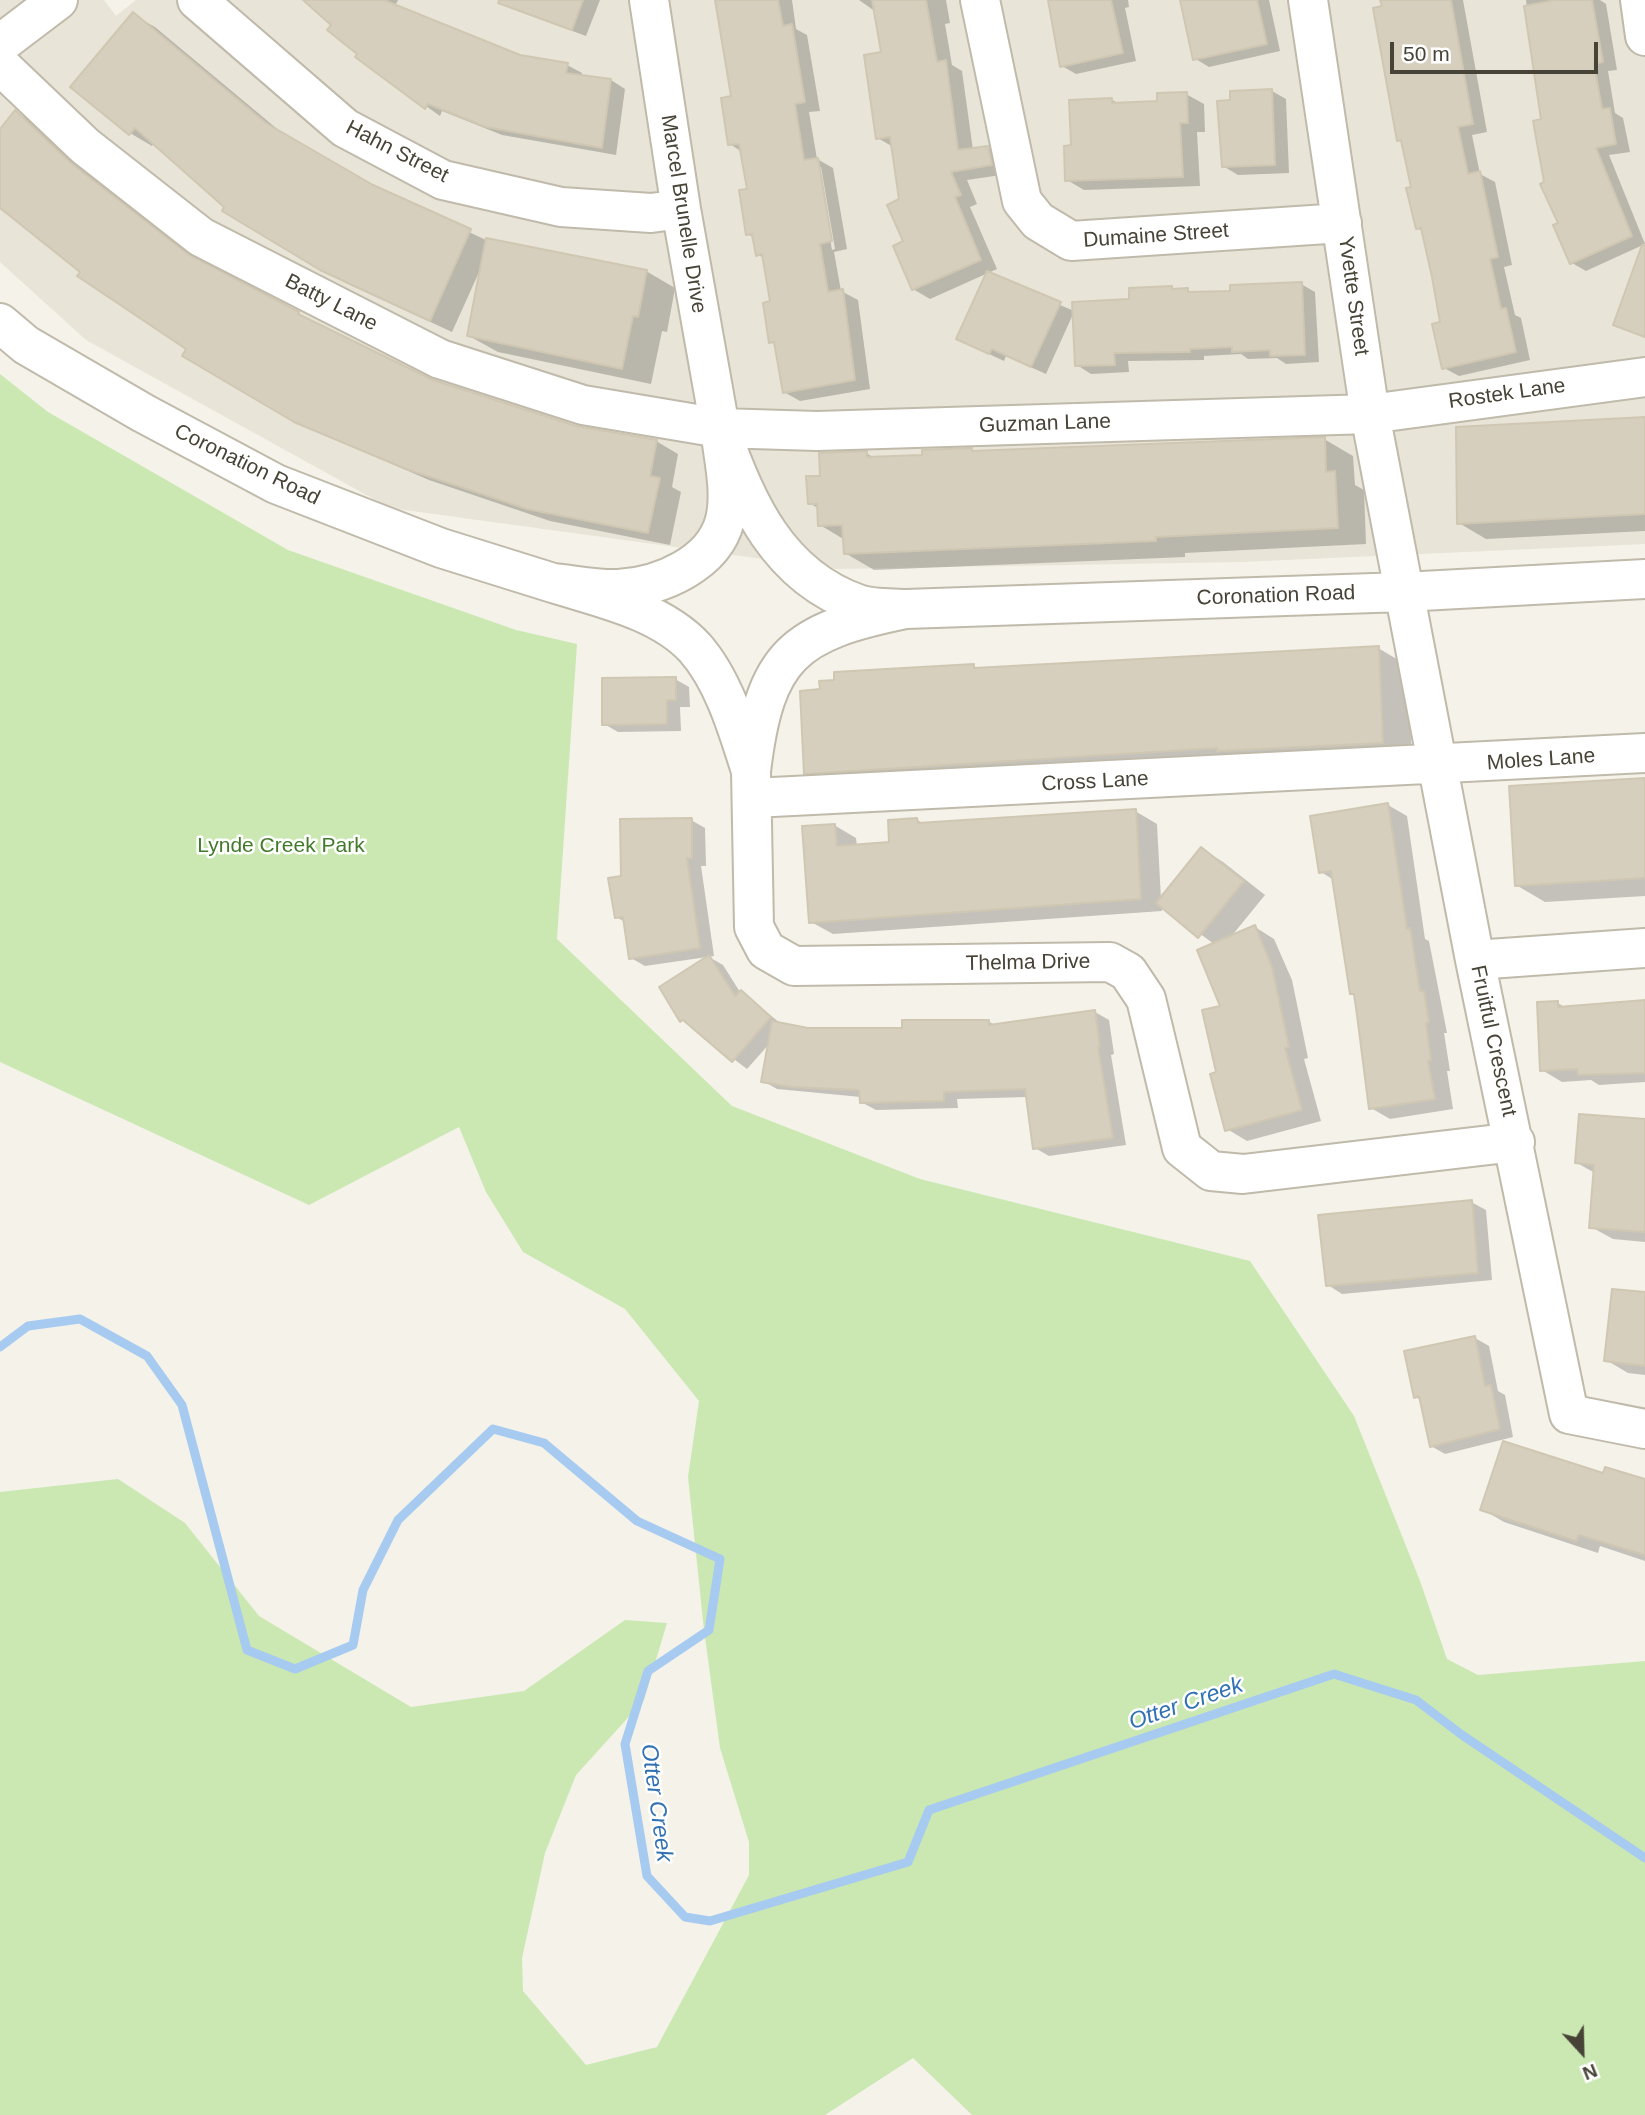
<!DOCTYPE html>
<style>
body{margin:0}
#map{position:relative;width:1645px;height:2115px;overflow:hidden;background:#f4f2e9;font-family:Arial,sans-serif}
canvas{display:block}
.north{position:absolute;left:1547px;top:2017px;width:70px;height:70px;-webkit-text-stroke:5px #fff;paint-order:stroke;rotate:158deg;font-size:19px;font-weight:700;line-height:28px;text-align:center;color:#484337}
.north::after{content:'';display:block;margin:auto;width:24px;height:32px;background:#484337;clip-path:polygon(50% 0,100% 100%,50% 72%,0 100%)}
.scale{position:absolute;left:1390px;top:42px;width:208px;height:32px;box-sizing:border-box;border:4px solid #484337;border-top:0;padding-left:9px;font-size:21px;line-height:24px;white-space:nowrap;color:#484337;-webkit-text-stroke:5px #fff;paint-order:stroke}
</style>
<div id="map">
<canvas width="1645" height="2115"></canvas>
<div class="north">N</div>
<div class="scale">50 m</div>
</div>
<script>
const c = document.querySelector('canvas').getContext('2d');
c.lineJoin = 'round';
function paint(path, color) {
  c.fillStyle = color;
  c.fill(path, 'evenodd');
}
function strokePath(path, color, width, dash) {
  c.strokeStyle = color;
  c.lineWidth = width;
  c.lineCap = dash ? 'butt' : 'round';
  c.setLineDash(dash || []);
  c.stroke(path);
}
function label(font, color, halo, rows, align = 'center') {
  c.font = font + ' Arial,sans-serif';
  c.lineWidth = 5;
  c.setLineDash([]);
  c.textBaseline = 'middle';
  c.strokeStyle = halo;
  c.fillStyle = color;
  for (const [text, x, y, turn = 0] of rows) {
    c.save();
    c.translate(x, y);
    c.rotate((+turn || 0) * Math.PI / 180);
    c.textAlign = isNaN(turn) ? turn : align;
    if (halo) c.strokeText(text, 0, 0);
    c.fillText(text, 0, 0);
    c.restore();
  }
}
paint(new Path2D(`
 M 0,0 L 104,0 L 116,16 L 136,0 L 1645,0 L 1645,544 L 1240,562 L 836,569 L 390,508 L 86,340 L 0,262 Z`), '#e8e4d7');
paint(new Path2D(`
 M 0,374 L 48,412 L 288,550 L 516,630 L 577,644 L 557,939 L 732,1106 L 920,1179 L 1250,1261 L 1354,1416 L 1420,1581 L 1447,1659 L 1478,1675 L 1645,1661 L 1645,2115 L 972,2115 L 913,2058 L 825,2115 L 0,2115 L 0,1492 L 118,1479 L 185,1523 L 259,1616 L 411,1707 L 524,1691 L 625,1620 L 667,1623 L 644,1700 L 576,1775 L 545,1853 L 522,1958 L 523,1991 L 586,2065 L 657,2047 L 749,1875 L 749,1842 L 720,1748 L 704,1630 L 688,1477 L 699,1401 L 625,1309 L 523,1252 L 486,1192 L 459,1127 L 309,1205 L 0,1062 Z`), '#cbe8b3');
paint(new Path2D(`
 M 303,0 L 398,0 L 395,6 L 520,57 L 567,65 L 582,73 L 581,77 L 611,80 L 625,89 L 616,155 L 502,135 L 442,111 L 440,116 L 357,57 L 360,53 L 333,24 Z
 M 511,0 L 600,0 L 586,36 L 523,13 L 509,5 Z
 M 717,0 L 792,0 L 796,29 L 807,35 L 820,111 L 809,112 L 817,159 L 833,168 L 847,249 L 834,252 L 841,291 L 858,300 L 870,389 L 800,401 L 784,392 L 777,345 L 771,342 L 772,303 L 765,259 L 757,254 L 754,238 L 748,234 L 749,190 L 742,152 L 730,144 L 733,97 ZM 818,167 L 821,167 L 835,249 L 832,250 Z
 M 859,0 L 946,0 L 950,23 L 945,24 L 952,65 L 962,71 L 973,150 L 988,148 L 1005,158 L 1008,174 L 967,180 L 977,204 L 970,207 L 997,269 L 930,299 L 913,289 L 893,147 L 878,138 L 883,53 L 876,12 Z
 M 1050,0 L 1128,0 L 1129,7 L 1125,8 L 1136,61 L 1076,74 L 1062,66 Z
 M 1196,0 L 1269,0 L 1280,51 L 1209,67 L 1194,58 Z
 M 1382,0 L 1463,0 L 1487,132 L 1472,135 L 1480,174 L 1495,182 L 1512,265 L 1504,267 L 1515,315 L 1521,318 L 1530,360 L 1459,376 L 1444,368 L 1442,324 L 1424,232 L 1417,228 L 1413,188 L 1403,142 L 1398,140 Z
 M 1526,0 L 1600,0 L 1606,4 L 1617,70 L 1608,71 L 1615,113 L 1623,118 L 1630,152 L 1609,155 L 1645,244 L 1586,271 L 1572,263 L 1546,183 L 1543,121 Z
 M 133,15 L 155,27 L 288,138 L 373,187 L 486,240 L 646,271 L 675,288 L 667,332 L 662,331 L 651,384 L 498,352 L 469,336 L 480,270 L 452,332 L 348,284 L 227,206 L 154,143 L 152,146 L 130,133 Z
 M 1272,91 L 1286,99 L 1289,173 L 1238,175 L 1223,166 Z
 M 1186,94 L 1204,104 L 1205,132 L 1197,132 L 1200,186 L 1084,190 L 1067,180 L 1073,147 L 1112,100 L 1120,104 L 1159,103 Z
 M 15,112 L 37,124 L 93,178 L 204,265 L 320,326 L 433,381 L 576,428 L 656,441 L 678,454 L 672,487 L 681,492 L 670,545 L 550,521 L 429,480 L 318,432 L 184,356 L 188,349 L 82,272 L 0,206 L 0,130 Z
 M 1645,252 L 1645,338 L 1615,324 Z
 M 988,274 L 1074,311 L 1131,301 L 1172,288 L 1194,294 L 1301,284 L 1315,292 L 1319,362 L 1286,364 L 1277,358 L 1248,359 L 1241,354 L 1204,356 L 1204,360 L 1128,361 L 1129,372 L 1091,374 L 1077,365 L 1074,312 L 1046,374 L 1006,356 L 1004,361 L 972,346 Z
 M 1645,417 L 1645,531 L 1486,539 L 1459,523 Z
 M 1324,439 L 1353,456 L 1355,485 L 1364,490 L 1366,544 L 1185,553 L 1185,557 L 874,570 L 845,553 L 845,540 L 820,525 L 819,509 L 810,503 L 822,477 L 866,453 L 876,459 L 972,450 L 977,453 Z
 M 1378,648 L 1407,665 L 1412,759 L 835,789 L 806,772 L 973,666 L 979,669 Z
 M 675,679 L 689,687 L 690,707 L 680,707 L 681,731 L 618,732 L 604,724 Z
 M 1645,780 L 1645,896 L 1545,902 L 1516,885 Z
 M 1388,805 L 1407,816 L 1425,939 L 1429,941 L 1447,1033 L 1444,1033 L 1450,1071 L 1447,1071 L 1453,1109 L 1390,1119 L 1371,1108 L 1356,996 L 1352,993 L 1334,880 L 1321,872 Z
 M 1135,811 L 1157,824 L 1161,899 L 1202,849 L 1223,862 L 1265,895 L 1230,938 L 1255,927 L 1274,939 L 1292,980 L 1308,1058 L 1304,1059 L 1321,1121 L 1247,1141 L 1227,1129 L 1218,1073 L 1223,1007 L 1214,944 L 1162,906 L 1162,911 L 833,934 L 811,922 L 834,825 L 856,838 L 857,846 L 891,844 L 917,820 L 925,824 Z
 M 691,820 L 705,828 L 706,866 L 701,866 L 714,956 L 645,966 L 631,958 L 625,922 L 616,917 L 622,878 Z
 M 709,957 L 723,965 L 740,992 L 783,1025 L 808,1030 L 904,1030 L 988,1021 L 995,1025 L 1095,1012 L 1109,1020 L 1114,1054 L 1111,1055 L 1126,1145 L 1049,1156 L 1035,1148 L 1027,1097 L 957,1099 L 958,1108 L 876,1110 L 861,1102 L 861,1097 L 777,1089 L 763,1081 L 770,1043 L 747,1069 L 682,1020 Z
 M 1645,1002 L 1645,1082 L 1599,1085 L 1591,1080 L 1562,1082 L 1542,1070 L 1558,1003 L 1566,1008 Z
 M 1645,1121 L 1645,1242 L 1613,1239 L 1591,1227 L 1595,1173 L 1577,1163 Z
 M 1471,1202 L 1486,1210 L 1492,1280 L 1342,1294 L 1328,1285 Z
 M 1645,1295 L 1645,1375 L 1628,1373 L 1606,1360 Z
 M 1475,1338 L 1489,1346 L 1498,1391 L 1505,1395 L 1513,1437 L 1445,1454 L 1431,1446 L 1421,1400 L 1415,1397 Z
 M 1604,1475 L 1645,1481 L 1645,1561 L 1600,1546 L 1598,1553 L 1504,1522 L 1482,1509 Z`), '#0003');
strokePath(new Path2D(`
 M 0,1347 L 28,1326 L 80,1319 L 147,1356 L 182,1405 L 247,1650 L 295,1669 L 353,1645 L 363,1590 L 398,1520 L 493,1429 L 544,1443 L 637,1521 L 720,1559 L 709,1630 L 648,1671 L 625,1744 L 647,1876 L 685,1917 L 710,1921 L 908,1862 L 929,1810 L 1334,1674 L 1416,1700 L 1462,1735 L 1645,1858`), '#a7cbf0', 9);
const building = new Path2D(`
 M 303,0 L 384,0 L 520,55 L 568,63 L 566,73 L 611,79 L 602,148 L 486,127 L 428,104 L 425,109 L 355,57 L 357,54 L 327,30 L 331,25 Z
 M 499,0 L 583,0 L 572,30 L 498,3 Z
 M 715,0 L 778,0 L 783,26 L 792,24 L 805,102 L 795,104 L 804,160 L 818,158 L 832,241 L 820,244 L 828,292 L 843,289 L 855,380 L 783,393 L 774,342 L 769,343 L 763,303 L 770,301 L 762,254 L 756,256 L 752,234 L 746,235 L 739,190 L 747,189 L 739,144 L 728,145 L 721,98 L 731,96 Z
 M 872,0 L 926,0 L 937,62 L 946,60 L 958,150 L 988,146 L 992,165 L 951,172 L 961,195 L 955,197 L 981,260 L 912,290 L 893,246 L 903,241 L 887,205 L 899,199 L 890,137 L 876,139 L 864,55 L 881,52 Z
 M 1048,0 L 1111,0 L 1123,53 L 1060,67 Z
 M 1180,0 L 1257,0 L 1267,44 L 1193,60 Z
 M 1380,0 L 1451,0 L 1473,124 L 1458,127 L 1468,174 L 1480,171 L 1498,257 L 1490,259 L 1501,309 L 1506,308 L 1516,352 L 1442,369 L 1432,324 L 1440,322 L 1432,277 L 1421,228 L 1416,229 L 1406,188 L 1411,187 L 1401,140 L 1397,141 L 1373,8 L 1382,6 Z
 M 1555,0 L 1592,0 L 1603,62 L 1594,64 L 1602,109 L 1610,108 L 1616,144 L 1596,148 L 1632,236 L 1570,264 L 1553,225 L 1558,223 L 1540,184 L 1544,182 L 1533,121 L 1541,119 L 1524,6 Z
 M 133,12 L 266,123 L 373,185 L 471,229 L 430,321 L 320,270 L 222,211 L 224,207 L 135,128 L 129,135 L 70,87 Z
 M 1272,89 L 1275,165 L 1222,167 L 1217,101 L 1230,100 L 1230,91 Z
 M 1187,92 L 1188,123 L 1180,123 L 1183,177 L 1065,181 L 1064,146 L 1071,145 L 1069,100 L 1112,98 L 1112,103 L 1157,101 L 1157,93 Z
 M 15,110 L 71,163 L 188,254 L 299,312 L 298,314 L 433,380 L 576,426 L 657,440 L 650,476 L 660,478 L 648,533 L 527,509 L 406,469 L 294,422 L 182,356 L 186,349 L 77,276 L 80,272 L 0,208 L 0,129 Z
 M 486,238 L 647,270 L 638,317 L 633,316 L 622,369 L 467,336 Z
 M 1642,245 L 1645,246 L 1645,337 L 1613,325 Z
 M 987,271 L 1061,302 L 1031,367 L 992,349 L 989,354 L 956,339 Z
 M 1302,282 L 1305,355 L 1270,356 L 1270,350 L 1232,352 L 1232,347 L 1190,349 L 1190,352 L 1114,353 L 1115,365 L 1075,366 L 1072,302 L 1129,299 L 1129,288 L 1172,286 L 1172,289 L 1188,288 L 1188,292 L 1230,291 L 1230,285 Z
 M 1645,417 L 1645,514 L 1457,524 L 1456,427 Z
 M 1325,437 L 1326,472 L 1335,471 L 1338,528 L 1156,537 L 1156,541 L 844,554 L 842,525 L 818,526 L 817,504 L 808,504 L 806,476 L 820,476 L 819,453 L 867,451 L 867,457 L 922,455 L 922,450 L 972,448 L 972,451 Z
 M 1379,646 L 1383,743 L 1217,751 L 1217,748 L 804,774 L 800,691 L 820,689 L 819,681 L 834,680 L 834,672 L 974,664 L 974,668 Z
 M 676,677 L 676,700 L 667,700 L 667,724 L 602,725 L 602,678 Z
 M 1645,778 L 1645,878 L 1515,886 L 1509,786 Z
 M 1388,803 L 1407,929 L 1410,928 L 1420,991 L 1424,991 L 1429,1023 L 1426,1023 L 1431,1060 L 1428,1061 L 1435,1099 L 1369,1109 L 1357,1015 L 1354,994 L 1350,994 L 1331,871 L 1319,873 L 1310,816 Z
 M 1136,809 L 1141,899 L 809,923 L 802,826 L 835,824 L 837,846 L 889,842 L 888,820 L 917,818 L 918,823 Z
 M 692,818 L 692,858 L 687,858 L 700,948 L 629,959 L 623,917 L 615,918 L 608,878 L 621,876 L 620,819 Z
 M 1201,847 L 1244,881 L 1198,938 L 1156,903 Z
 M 1255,925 L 1272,967 L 1289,1047 L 1285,1048 L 1302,1110 L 1225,1131 L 1210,1074 L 1216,1072 L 1202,1010 L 1220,1006 L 1197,950 Z
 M 709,955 L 735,996 L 741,990 L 771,1017 L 732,1062 L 683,1020 L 680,1022 L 659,987 Z
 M 1645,1000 L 1645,1073 L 1578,1075 L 1577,1069 L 1540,1071 L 1537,1002 L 1558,1001 L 1558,1007 Z
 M 1095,1010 L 1100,1047 L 1098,1047 L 1113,1138 L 1033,1149 L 1025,1089 L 944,1092 L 944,1101 L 860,1103 L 859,1090 L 792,1087 L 761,1082 L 772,1021 L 808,1028 L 902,1028 L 902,1020 L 989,1020 L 989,1025 Z
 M 1579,1114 L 1645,1119 L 1645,1232 L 1589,1228 L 1594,1165 L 1575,1163 Z
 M 1472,1200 L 1478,1273 L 1326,1286 L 1318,1215 Z
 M 1612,1289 L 1645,1292 L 1645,1366 L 1604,1361 Z
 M 1475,1336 L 1485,1386 L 1491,1385 L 1500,1429 L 1430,1447 L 1419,1396 L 1414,1398 L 1404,1351 Z
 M 1503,1441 L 1603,1473 L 1605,1467 L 1645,1479 L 1645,1555 L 1579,1535 L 1576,1541 L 1480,1510 Z`);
paint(building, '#d6cfbe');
strokePath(building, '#d0c7b2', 2);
const minor = new Path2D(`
 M 197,0 L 345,128 L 443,180 L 561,207 L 651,213 L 681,209
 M 649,0 L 681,209 L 720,428
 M 980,0 L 1022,201 L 1038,221 L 1071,241 L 1342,223
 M 1308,0 L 1370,414 L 1475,960 L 1569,1414 L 1645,1429
 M 1640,0 L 1645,36
 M 0,44 L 58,0
 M 0,65 L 85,146 L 201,237 L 440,359 L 583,405 L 720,428 L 817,431 L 1370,414 L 1645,377
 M 0,323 L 26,345 L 143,413 L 276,484 L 441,548 L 553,583
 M 720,428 C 745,502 778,576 858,604 C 872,609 891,608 906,609 C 793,632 765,655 751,771 C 738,730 724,681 695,648 C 660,610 600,598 553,583 C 574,585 597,590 618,589 C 660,587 714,564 725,520 C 732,491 723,457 720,428 Z
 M 906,609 L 1403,592 L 1645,579
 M 751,771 L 754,927 L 766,950 L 794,966 L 1110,962 L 1128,972 L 1146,999 L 1182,1148 L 1211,1171 L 1243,1174 L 1515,1142
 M 753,798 L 1645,753
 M 1475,960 L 1645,948`);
strokePath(minor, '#c0baab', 42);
strokePath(minor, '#fff', 38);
label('21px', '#484337', '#fff', [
 ["Hahn Street",397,152,27],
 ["Marcel Brunelle Drive",683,214,81],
 ["Dumaine Street",1156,236,-4],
 ["Yvette Street",1353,296,82],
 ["Batty Lane",331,303,27],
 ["Rostek Lane",1507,394,-8],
 ["Guzman Lane",1045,424,-2],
 ["Coronation Road",247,465,26],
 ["Coronation Road",1276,596,-2],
 ["Moles Lane",1541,760,-4],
 ["Cross Lane",1095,782,-3],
 ["Thelma Drive",1028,963,-1],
 ["Fruitful Crescent",1493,1041,78]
]);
label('21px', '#42792b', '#fff', [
 ["Lynde Creek Park",281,846]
]);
label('italic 23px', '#3171b3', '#fff', [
 ["Otter Creek",1186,1704,-19],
 ["Otter Creek",656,1803,82]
]);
</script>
